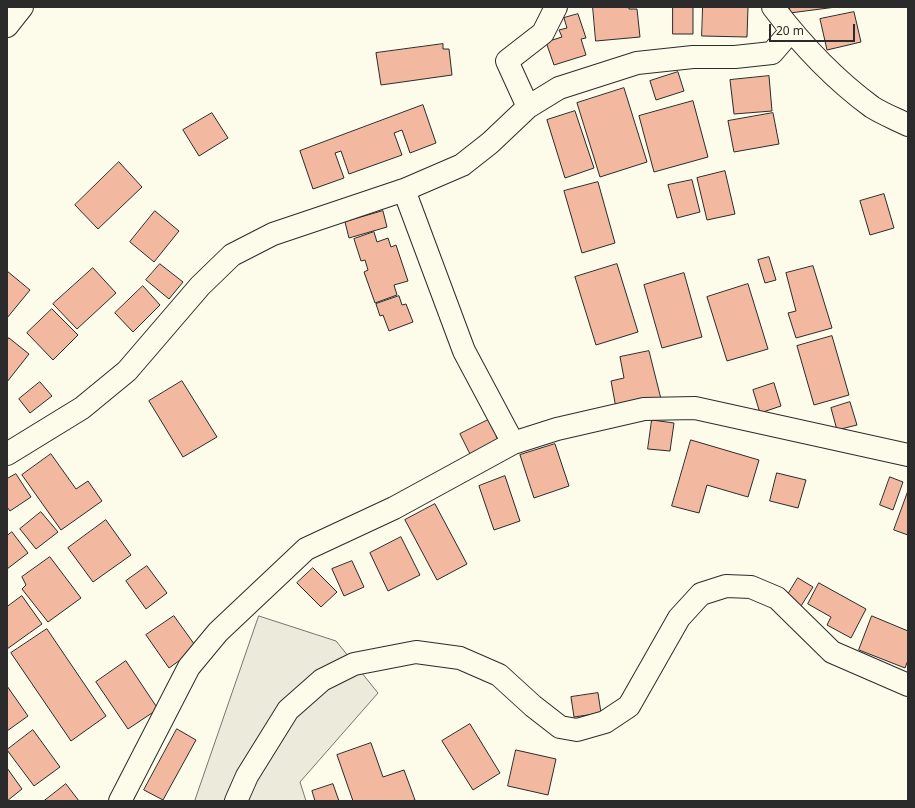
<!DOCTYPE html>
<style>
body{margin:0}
#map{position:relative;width:915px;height:808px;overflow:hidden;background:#fdfbea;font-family:"Noto Sans",sans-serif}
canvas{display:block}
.frame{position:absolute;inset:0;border:8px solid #2b2b2b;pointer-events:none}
.scale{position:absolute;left:769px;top:24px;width:86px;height:18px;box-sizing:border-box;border:2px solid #2b2b2b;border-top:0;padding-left:5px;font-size:12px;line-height:14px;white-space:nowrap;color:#2b2b2b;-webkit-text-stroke:3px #fdfbea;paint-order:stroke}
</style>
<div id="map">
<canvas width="915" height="808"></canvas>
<div class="frame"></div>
<div class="scale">20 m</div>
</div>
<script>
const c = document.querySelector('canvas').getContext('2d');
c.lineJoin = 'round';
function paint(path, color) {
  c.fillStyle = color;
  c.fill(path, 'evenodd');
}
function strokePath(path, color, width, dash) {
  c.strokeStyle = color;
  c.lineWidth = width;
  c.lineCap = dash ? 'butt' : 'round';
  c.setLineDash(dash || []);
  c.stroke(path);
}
const green = new Path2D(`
 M 259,616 L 336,641 L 378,693 L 300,782 L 306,801 L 195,801 Z`);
paint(green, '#ecebdb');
strokePath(green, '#74746e', 1);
const building = new Path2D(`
 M 593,7 L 629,7 L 629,9 L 637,9 L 640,37 L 596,41 Z
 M 673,7 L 693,7 L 693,34 L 673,34 Z
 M 703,7 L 748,7 L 747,37 L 702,36 Z
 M 790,7 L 836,7 L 790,13 Z
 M 854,12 L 861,42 L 827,50 L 820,19 Z
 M 578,14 L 586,38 L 581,39 L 586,55 L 554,65 L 546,42 L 562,37 L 559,30 L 567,28 L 564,18 Z
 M 443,44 L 443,49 L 449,49 L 452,75 L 381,85 L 376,53 Z
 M 678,72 L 684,91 L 656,100 L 650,81 Z
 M 769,76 L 772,111 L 734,114 L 730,80 Z
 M 624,88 L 647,162 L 600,177 L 577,103 Z
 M 693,101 L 708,157 L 654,172 L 639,116 Z
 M 423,105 L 436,143 L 410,153 L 402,130 L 394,133 L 402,155 L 349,174 L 341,151 L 335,153 L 344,178 L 313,189 L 300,151 Z
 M 575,111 L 594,168 L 565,178 L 547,120 Z
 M 212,113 L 228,138 L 199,156 L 183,130 Z
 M 773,113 L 779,144 L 734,152 L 728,121 Z
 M 119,162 L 142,187 L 98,229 L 75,205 Z
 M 725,171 L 735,214 L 707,220 L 697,178 Z
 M 692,180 L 700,212 L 677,218 L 668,185 Z
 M 598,182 L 615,243 L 582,253 L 564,191 Z
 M 884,194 L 894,228 L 870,235 L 860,201 Z
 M 155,211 L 179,231 L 154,262 L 130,242 Z
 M 383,211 L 387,227 L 349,238 L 345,222 Z
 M 374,232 L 377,242 L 388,238 L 391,247 L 396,245 L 408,281 L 394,285 L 397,295 L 375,303 L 364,272 L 368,270 L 365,260 L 361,261 L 354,239 Z
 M 769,257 L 776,280 L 765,283 L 758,260 Z
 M 160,264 L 183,282 L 169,299 L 146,280 Z
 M 617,264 L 638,332 L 596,345 L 575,277 Z
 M 813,266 L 832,328 L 796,338 L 788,313 L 796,311 L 786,273 Z
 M 93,268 L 116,293 L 77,329 L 53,304 Z
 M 7,271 L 30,290 L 7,318 Z
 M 684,273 L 702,337 L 662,348 L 644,285 Z
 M 748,284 L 768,349 L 727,361 L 707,297 Z
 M 143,286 L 160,305 L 133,332 L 115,313 Z
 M 399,296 L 402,305 L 406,304 L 413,322 L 389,331 L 383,315 L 380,316 L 376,304 Z
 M 52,309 L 78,335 L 53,360 L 27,333 Z
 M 832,336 L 849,395 L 814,405 L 797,346 Z
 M 9,338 L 29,354 L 7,382 L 7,341 Z
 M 649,351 L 661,399 L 616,408 L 611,381 L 624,378 L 620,357 Z
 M 182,381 L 217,437 L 183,457 L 149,401 Z
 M 40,382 L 52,396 L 30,413 L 19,399 Z
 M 774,383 L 781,406 L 760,413 L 753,390 Z
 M 850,402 L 857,425 L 837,430 L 831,408 Z
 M 492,418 L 500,434 L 496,436 L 500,444 L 472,458 L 460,434 Z
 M 652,420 L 674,423 L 670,451 L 648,449 Z
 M 691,440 L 759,460 L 748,497 L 707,485 L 699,513 L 672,506 Z
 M 555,444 L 569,486 L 534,498 L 520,455 Z
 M 51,454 L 76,489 L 88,481 L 102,501 L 61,530 L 22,475 Z
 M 777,473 L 806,480 L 798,508 L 770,501 Z
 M 16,474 L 31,497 L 10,511 L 7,507 L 7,479 Z
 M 505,476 L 520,521 L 494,530 L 479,486 Z
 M 890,477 L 903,482 L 893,510 L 880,505 Z
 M 908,491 L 908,535 L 894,530 Z
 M 435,504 L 467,564 L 437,580 L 405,520 Z
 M 41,512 L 58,532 L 36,549 L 20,529 Z
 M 106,520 L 131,555 L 93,582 L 68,548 Z
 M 12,532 L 28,553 L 7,569 L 7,536 Z
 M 401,537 L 420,575 L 388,591 L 370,553 Z
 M 50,557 L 81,598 L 48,622 L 22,589 L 26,585 L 22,577 Z
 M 352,561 L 364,587 L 344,596 L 332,569 Z
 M 147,566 L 167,593 L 146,609 L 126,581 Z
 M 313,568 L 337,592 L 321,607 L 297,583 Z
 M 798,578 L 813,587 L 801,606 L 787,596 Z
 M 819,583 L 866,609 L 851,638 L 827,625 L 831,617 L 808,604 Z
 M 22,596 L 42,624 L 7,649 L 7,607 Z
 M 174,616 L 197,648 L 169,668 L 146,635 Z
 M 872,616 L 908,631 L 908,660 L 905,668 L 859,650 Z
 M 47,629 L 106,716 L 71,741 L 11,653 Z
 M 126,661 L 158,709 L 128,729 L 96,682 Z
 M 7,686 L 28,716 L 7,731 Z
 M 598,693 L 601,713 L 574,717 L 571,697 Z
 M 470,724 L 500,773 L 473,790 L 442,741 Z
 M 177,729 L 196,740 L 163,800 L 144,790 Z
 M 33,730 L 60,767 L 34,786 L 7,750 Z
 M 371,743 L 383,777 L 404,770 L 415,800 L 411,801 L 353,801 L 337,755 Z
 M 516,750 L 556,759 L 548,795 L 508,786 Z
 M 7,768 L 22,789 L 7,801 Z
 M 66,784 L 79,801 L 44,801 Z
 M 333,784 L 339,801 L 315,801 L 312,791 Z`);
paint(building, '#f2b8a0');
strokePath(building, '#2b2b2b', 1);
const minor = new Path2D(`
 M 773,7 C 801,44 834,79 872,107 C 883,114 896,119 908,125
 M 7,26 L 22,7
 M 528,107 L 507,61 L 543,33 L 556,7
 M 404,190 L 464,351 L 513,443
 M 7,454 L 82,408 L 127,371 L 200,286 L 232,255 L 273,234 L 404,190 L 462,165 L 490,143 L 528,107 L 559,88 L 637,63 L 693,57 L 735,57 L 772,53 L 791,31
 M 120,801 L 189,667 L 218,632 L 306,549 L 394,508 L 513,443 L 557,429 L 644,409 L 695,408 L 908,455
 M 236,801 L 247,776 L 288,710 L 322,680 L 354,664 L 416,652 L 460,658 L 499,675 L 533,706 L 560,727 L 577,730 L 605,722 L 629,706 L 679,618 L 701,594 L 726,586 L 751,587 L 777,598 L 832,652 L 908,685`);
strokePath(minor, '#2b2b2b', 24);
strokePath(minor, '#fdfbea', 22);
</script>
